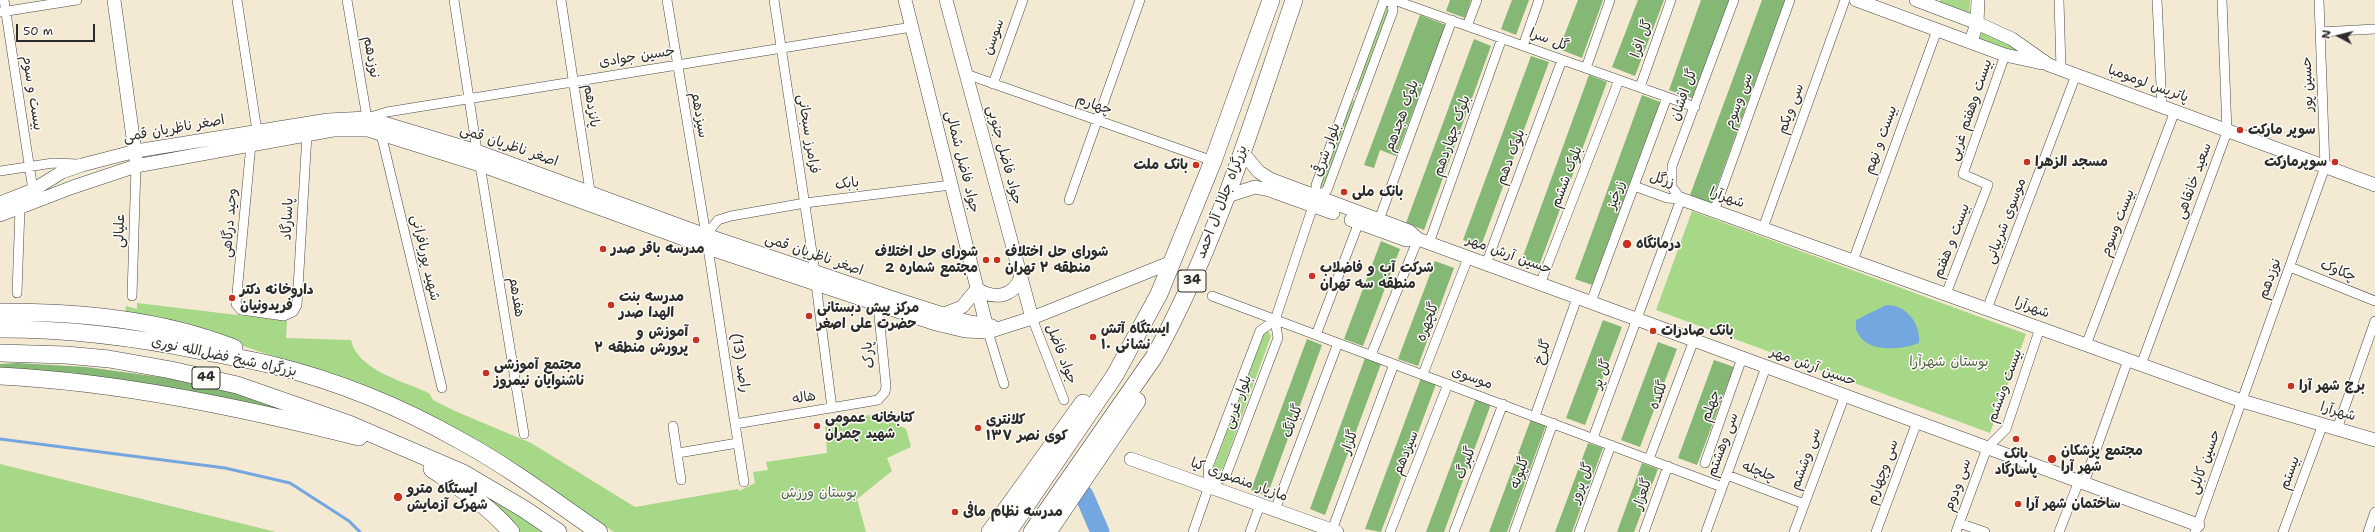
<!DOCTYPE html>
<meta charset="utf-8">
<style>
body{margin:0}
#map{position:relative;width:2375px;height:532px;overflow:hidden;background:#f4e9d3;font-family:"Shantell Sans",sans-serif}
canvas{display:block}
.north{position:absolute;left:2319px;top:16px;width:40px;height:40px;-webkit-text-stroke:3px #fdfcf7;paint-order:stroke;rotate:277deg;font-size:11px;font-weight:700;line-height:16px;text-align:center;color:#2b2b2b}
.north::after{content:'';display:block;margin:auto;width:14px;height:18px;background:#2b2b2b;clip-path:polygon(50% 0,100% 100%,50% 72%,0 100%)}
.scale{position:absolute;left:16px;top:24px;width:79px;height:18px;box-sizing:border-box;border:2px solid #2b2b2b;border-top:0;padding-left:5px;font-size:12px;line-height:14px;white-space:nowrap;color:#2b2b2b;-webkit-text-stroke:3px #fdfcf7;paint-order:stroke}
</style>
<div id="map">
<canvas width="2375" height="532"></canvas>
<div class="north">N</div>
<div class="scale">50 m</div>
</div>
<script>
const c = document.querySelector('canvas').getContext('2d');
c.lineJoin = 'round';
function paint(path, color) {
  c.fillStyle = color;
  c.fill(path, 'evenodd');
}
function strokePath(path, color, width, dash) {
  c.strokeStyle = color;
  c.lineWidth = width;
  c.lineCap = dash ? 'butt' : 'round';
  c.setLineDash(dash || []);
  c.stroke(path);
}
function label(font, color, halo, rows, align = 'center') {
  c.font = font + ' "Shantell Sans","Playpen Sans Arabic",sans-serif';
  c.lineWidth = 3;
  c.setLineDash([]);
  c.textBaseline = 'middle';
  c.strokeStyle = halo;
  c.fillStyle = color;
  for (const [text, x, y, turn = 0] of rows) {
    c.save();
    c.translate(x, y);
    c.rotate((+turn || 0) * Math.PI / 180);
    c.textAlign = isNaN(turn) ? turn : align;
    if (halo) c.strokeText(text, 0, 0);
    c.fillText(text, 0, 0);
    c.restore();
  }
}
paint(new Path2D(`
 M 1941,0 L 1970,0 L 1969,16 L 1937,3 Z
 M 1387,7 L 1388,12 L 1359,89 L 1356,91 L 1354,90 Z
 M 1981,32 L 2024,50 L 2037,60 L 1977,40 Z
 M 1351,99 L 1355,102 L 1324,189 L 1318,190 Z
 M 1692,211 L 2026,334 L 1990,433 L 1656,310 Z
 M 137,303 L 287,321 L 286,338 L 351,340 C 357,370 405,382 429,393 L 433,400 L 455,411 L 531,443 L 635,507 L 738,489 L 739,491 L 755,483 L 753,472 L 768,470 L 766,462 L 827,453 L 825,422 L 878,414 L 906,429 L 911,447 L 887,458 L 892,471 L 857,499 L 866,532 L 614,532 L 535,478 L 314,370 L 196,330 L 125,313 L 126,306 L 137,309 Z
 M 1265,331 L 1268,331 L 1271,336 L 1223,468 L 1219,472 L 1215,472 L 1213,469 Z
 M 0,464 L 276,532 L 0,532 Z
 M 459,481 L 506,506 L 544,532 L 516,532 Z`), '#a6d887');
paint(new Path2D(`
 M 1450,0 L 1471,0 L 1465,18 L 1446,11 Z
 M 1512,0 L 1529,0 L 1516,35 L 1501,29 Z
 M 1578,0 L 1603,0 L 1582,58 L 1559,49 Z
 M 1638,0 L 1664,0 L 1635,76 L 1612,67 Z
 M 1701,0 L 1730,0 L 1695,99 L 1669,90 Z
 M 1762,0 L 1785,0 L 1711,203 L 1690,195 Z
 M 1420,15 L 1446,25 L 1396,156 L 1380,150 L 1374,168 L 1364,165 Z
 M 1474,39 L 1491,46 L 1424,230 L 1406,223 Z
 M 1531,56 L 1549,62 L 1481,246 L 1463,240 Z
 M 1589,75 L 1607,82 L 1539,266 L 1522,259 Z
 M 1642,95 L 1660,102 L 1592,285 L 1575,279 Z
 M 1381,241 L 1400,249 L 1363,346 L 1344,339 Z
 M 1435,261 L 1454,268 L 1418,366 L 1398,359 Z
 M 1603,320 L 1622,327 L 1585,425 L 1566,418 Z
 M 1307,339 L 1322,345 L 1267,496 L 1251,490 Z
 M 1658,342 L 1677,349 L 1640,447 L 1621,440 Z
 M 1365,358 L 1381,364 L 1325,515 L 1310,509 Z
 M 1714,360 L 1734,367 L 1697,465 L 1678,458 Z
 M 17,363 L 86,367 L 211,384 L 301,416 L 0,371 L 0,364 Z
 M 1421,378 L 1436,384 L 1381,532 L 1365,529 Z
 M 1476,398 L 1491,404 L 1444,532 L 1426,532 Z
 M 1531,419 L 1546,425 L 1507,532 L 1489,532 Z
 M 1588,443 L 1603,448 L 1572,532 L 1555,532 Z
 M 1642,463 L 1658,469 L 1634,532 L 1617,532 Z`), '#84b874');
paint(new Path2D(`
 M 1886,305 C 1906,304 1921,324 1919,343 C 1905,349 1875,352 1863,340 C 1860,338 1858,333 1856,330 L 1856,320 Z`), '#74a7e0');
strokePath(new Path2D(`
 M 0,439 L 225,468 L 290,483 L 349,521 L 360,532`), '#74a7e0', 3);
strokePath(new Path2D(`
 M 1084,495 L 1100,532`), '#74a7e0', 19);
const street = new Path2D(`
 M 4,0 L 33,190
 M 237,0 L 257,131
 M 347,0 L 367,118 L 387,112 L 912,27
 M 454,0 L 477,151
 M 561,0 L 590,191
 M 667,0 L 706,235
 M 774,0 L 815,272
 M 1394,0 L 1695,107
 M 2059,0 L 2061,69
 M 2157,0 L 2162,107
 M 1,12 L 77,0
 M 1467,26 L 1477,0
 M 2320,32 L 2375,29
 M 1523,46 L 1539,0
 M 1586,68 L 1610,0
 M 966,74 L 1213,161
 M 993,84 L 1023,0
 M 1640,87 L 1671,0
 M 381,134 L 442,388
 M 251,144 L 236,304 L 241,310 L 284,316 L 293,312 L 297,305 L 307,134
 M 480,165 L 524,434
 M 0,171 L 53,163 L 78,164
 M 1634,186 L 1667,198 L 1681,199
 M 1316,198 L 1327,190 L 1393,11 L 1392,4 L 1388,0
 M 1316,198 L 1316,185 L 1384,0
 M 1681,199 L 1672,187 L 1672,166 L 1734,0
 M 1069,200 L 1140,0
 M 1714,211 L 1790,0
 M 1379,220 L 1452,20
 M 1763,228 L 1845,0
 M 706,235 L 718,220 L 731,216 L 805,203 L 951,185
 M 1429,243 L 1502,38
 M 708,248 L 744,482
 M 1853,261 L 1937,30
 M 1486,264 L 1562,60
 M 2290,267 L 2375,301
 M 816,284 L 832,408
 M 1540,284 L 1619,80
 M 17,293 L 20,208
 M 1946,294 L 1988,185 L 1963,174 L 2005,55
 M 132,296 L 136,166
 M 1212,296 L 1722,487
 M 1591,302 L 1667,97
 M 1987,309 L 2076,75
 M 1032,318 L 1064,400
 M 988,332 L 1004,384
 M 1316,335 L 1359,222
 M 2086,345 L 2175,111
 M 1371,355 L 1418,239
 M 2141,365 L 2227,132 L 2222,0
 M 1423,374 L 1468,258
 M 1535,416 L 1577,298
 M 735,424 L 878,400 L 885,392 L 886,386 L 878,305
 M 673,426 L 681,480
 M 2337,429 L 2375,321
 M 1593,438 L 1681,199
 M 678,453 L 738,443
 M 1649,459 L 1694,340
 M 1705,463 L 1742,358
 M 1727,475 L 1804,504
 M 2084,483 L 2128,360
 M 1209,486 L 1226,475 L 1278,338 L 1275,320 L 1313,206
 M 1275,510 L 1338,343
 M 1959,523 L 1985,532
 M 1332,530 L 1394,364
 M 1193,532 L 1209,486 L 1208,467 L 1260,331 L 1275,320
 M 1250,532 L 1260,505
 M 1390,532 L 1448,384
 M 1454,532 L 1503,404
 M 1514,532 L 1553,423
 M 1579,532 L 1611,445
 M 1644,532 L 1668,466
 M 1706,532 L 1766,367
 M 1794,532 L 1845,395
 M 1876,532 L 1917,422
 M 1956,532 L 1987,448 L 2006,429 L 2040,328
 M 2059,532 L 2079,481
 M 2195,532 L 2325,167 L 2319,0
 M 2283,532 L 2323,424
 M 2368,532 L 2375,512`);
const secondary = new Path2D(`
 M 114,0 L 136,159
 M 905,0 L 988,332
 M 946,0 L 1032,318
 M 1856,0 L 2005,55 L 2042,63
 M 1916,0 L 1977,23 L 2012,39 L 2049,65 L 2375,185
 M 1971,42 L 1977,23 L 1978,0
 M 1242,152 L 1259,172 L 1270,179 L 1409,231 L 1418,239 L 2198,525
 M 1224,197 L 1255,187 L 1269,190 L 1333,213
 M 1681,199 L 2242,401 L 2375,440
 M 0,203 L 33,190 L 62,172 L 82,165 L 136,151 L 328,120 L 367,118 L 477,151 L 706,235 L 896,299 L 965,321 L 992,326
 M 0,215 L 73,187 L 136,166 L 333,130 L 368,130 L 480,165 L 708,248 L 936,324 L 965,331 L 988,332 L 1032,318 L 1172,262
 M 1351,220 L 1406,240 L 1418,239
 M 944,314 L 962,307 L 977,289 C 995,300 1013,297 1021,277
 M 1131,459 L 1337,532`);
const highway = new Path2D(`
 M 0,312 C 79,312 160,319 234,348
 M 0,329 C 69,329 135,337 202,351 C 226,356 249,359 272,365 C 337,381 403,408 461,441 C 509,467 554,501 599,532
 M 0,353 L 66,355 L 109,359 L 171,370 L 237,385 L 349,424 L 463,473 L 524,509 L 558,532
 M 0,376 C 120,382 243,408 359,437
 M 432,469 C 460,488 488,505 511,532
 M 990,532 L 1083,403
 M 1008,532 L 1115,375 L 1159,294 L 1213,161 L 1271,0
 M 1032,532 L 1154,357 C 1216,245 1253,120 1294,0
 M 1048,532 L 1137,401`);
strokePath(street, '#494844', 10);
strokePath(secondary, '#494844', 14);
strokePath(highway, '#494844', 18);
strokePath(street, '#fff', 9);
strokePath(secondary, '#fff', 13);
strokePath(highway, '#fff', 17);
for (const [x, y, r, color] of [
 [2240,130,4,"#c8321e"],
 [2027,162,4,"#c8321e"],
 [2335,162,4,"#c8321e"],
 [1196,165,4,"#c8321e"],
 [1344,192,4,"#c8321e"],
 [1627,244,5,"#c8321e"],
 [603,249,4,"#c8321e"],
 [986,260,4,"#c8321e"],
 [997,260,4,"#c8321e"],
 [1312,276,4,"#c8321e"],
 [232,298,4,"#c8321e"],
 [611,305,4,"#c8321e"],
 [809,316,4,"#c8321e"],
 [1653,331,4,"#c8321e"],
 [1093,337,4,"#c8321e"],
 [696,340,4,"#c8321e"],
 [486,373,4,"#c8321e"],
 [2291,386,4,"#c8321e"],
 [817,426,4,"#c8321e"],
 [978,428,4,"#c8321e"],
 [2016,439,4,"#c8321e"],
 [2052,459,5,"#c8321e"],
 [398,497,5,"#c8321e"],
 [2018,504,4,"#c8321e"],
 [955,512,4,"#c8321e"]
]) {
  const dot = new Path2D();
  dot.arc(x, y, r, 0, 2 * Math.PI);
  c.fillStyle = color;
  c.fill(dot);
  strokePath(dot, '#fdfcf7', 1.5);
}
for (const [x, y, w] of [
 [1192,281,28],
 [206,378,28]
]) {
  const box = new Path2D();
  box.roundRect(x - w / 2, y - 11, w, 22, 3);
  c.fillStyle = '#fdfcf7';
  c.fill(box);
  strokePath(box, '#2b2b2b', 1);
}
label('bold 13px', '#2b2b2b', null, [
 ["34",1192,281],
 ["44",206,378]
]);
label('14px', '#2b2b2b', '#fdfcf7', [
 ["سوسن",994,37,-70],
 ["گل افرا",1642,39,-70],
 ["گل سرا",1549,40,20],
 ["نوزدهم",371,57,80],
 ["حسین جوادی",637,57,-9],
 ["پاتریس لومومبا",2148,84,20],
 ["حسین پور",2308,84,-92],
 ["بیست و سوم",32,93,81],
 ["گل افشان",1684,95,-70],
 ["سی وسوم",1739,101,-70],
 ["چهارم",1094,105,19],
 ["پانزدهم",591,106,81],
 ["سی ویکم",1791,109,-70],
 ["بیست وهفتم غربی",1971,110,-71],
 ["سیزدهم",699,115,80],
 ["بلوک هجدهم",1402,116,-70],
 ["اصغر ناظریان قمی",174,129,-10],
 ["فرامرز سبحانی",808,134,81],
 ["بلوک چهاردهم",1452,136,-70],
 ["بیست و نهم",1881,140,-70],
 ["اصغر ناظریان قمی",509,146,19],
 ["بلوار شرقی",1327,150,-70],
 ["جواد فاضل جنوبی",1004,155,75],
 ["بلوک دهم",1511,157,-69],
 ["جواد فاضل شمالی",962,162,76],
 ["بلوک ششم",1567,177,-69],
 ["زرگل",1662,180,17],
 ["سعید خانقاهی",2194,181,-70],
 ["بابک",847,184,-7],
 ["زرخیز",1616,195,-70],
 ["شهرآرا",1727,198,20],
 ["بزرگراه جلال آل احمد",1222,202,-69],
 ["پاسارگاد",288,219,-87],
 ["موسوی شربیانی",2006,221,-69],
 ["وحید درگاهی",230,223,-85],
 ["بیست وسوم",2118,223,-69],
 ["علیالی",120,231,-88],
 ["بیست و هفتم",1952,241,-69],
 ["اصغر ناظریان قمی",814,255,19],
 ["حسین آرش مهر",1509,255,20],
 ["شهید پوربافرانی",425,258,77],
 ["چکاوک",2338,271,22],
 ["نوزدهم",2270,279,-70],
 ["هفدهم",516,297,81],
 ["شهرآرا",2032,308,20],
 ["گلچهره",1428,322,-69],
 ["گلرخ",1543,352,-70],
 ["جواد فاضل",1061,354,69],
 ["پارک",869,355,-96],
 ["بزرگراه شیخ فضل‌الله نوری",224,357,12],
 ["راصد (13)",740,363,81],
 ["حسین آرش مهر",1813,367,20],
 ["گل پر",1602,374,-70],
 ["موسوی",1472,378,20],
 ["بیست وششم",2005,386,-70],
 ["گلکده",1659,395,-69],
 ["هاله",804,398,-9],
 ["بلوار غربی",1238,402,-69],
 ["چهلم",1711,406,-70],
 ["شهرآرا",2338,412,16],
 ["گلبانگ",1293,421,-69],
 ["گلزار",1350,442,-70],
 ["سی وهشتم",1723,445,-70],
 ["سیزدهم",1406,453,-68],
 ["سی وششم",1806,459,-70],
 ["حسین کابلی",2205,462,-70],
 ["گلبرگ",1466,463,-69],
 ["چلچله",1759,472,21],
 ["سی وچهارم",1883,472,-70],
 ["گلپونه",1520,473,-70],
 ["بیستم",2290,473,-70],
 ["مازیار منصوری کیا",1239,480,20],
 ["گل پرور",1582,483,-70],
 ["سی ودوم",1958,485,-70],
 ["گلعزار",1643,494,-71]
]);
label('bold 14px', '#2b2b2b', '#fdfcf7', [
 ["سوپر مارکت",2248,130],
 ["مسجد الزهرا",2035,162],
 ["سوپرمارکت",2327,162,"right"],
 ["بانک ملت",1188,165,"right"],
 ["بانک ملی",1352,192],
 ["درمانگاه",1636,244],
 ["مدرسه باقر صدر",611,249],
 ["شورای حل اختلاف",978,252,"right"],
 ["مجتمع شماره 2",978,268,"right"],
 ["شورای حل اختلاف",1005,252],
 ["منطقه ۲ تهران",1005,268],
 ["شرکت آب و فاضلاب",1320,268],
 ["منطقه سه تهران",1320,284],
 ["داروخانه دکتر",240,290],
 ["فریدونیان",240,306],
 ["مدرسه بنت",619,297],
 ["الهدا صدر",619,313],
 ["مرکز پیش دبستانی",817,308],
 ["حضرت علی اصغر",817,324],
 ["ایستگاه آتش",1101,329],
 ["نشانی ۱۰",1101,345],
 ["بانک صادرات",1661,331],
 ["آموزش و",688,332,"right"],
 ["پرورش منطقه ۲",688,348,"right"],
 ["مجتمع آموزشی",494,365],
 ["ناشنوایان نیمروز",494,381],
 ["برج شهر آرا",2299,386],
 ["کتابخانه عمومی",825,418],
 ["شهید چمران",825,434],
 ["کلانتری",986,420],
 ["۱۳۷ کوی نصر",986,436],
 ["مجتمع پزشکان",2061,451],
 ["شهر آرا",2061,467],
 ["بانک",2016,454,"center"],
 ["پاسارگاد",2016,470,"center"],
 ["ایستگاه مترو",407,489],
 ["شهرک آزمایش",407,505],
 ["ساختمان شهر آرا",2026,504],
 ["مدرسه نظام مافی",963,512]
], 'left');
label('14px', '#505f47', '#fdfcf7', [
 ["بوستان شهرآرا",1949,362],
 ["بوستان ورزش",819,493]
]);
</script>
